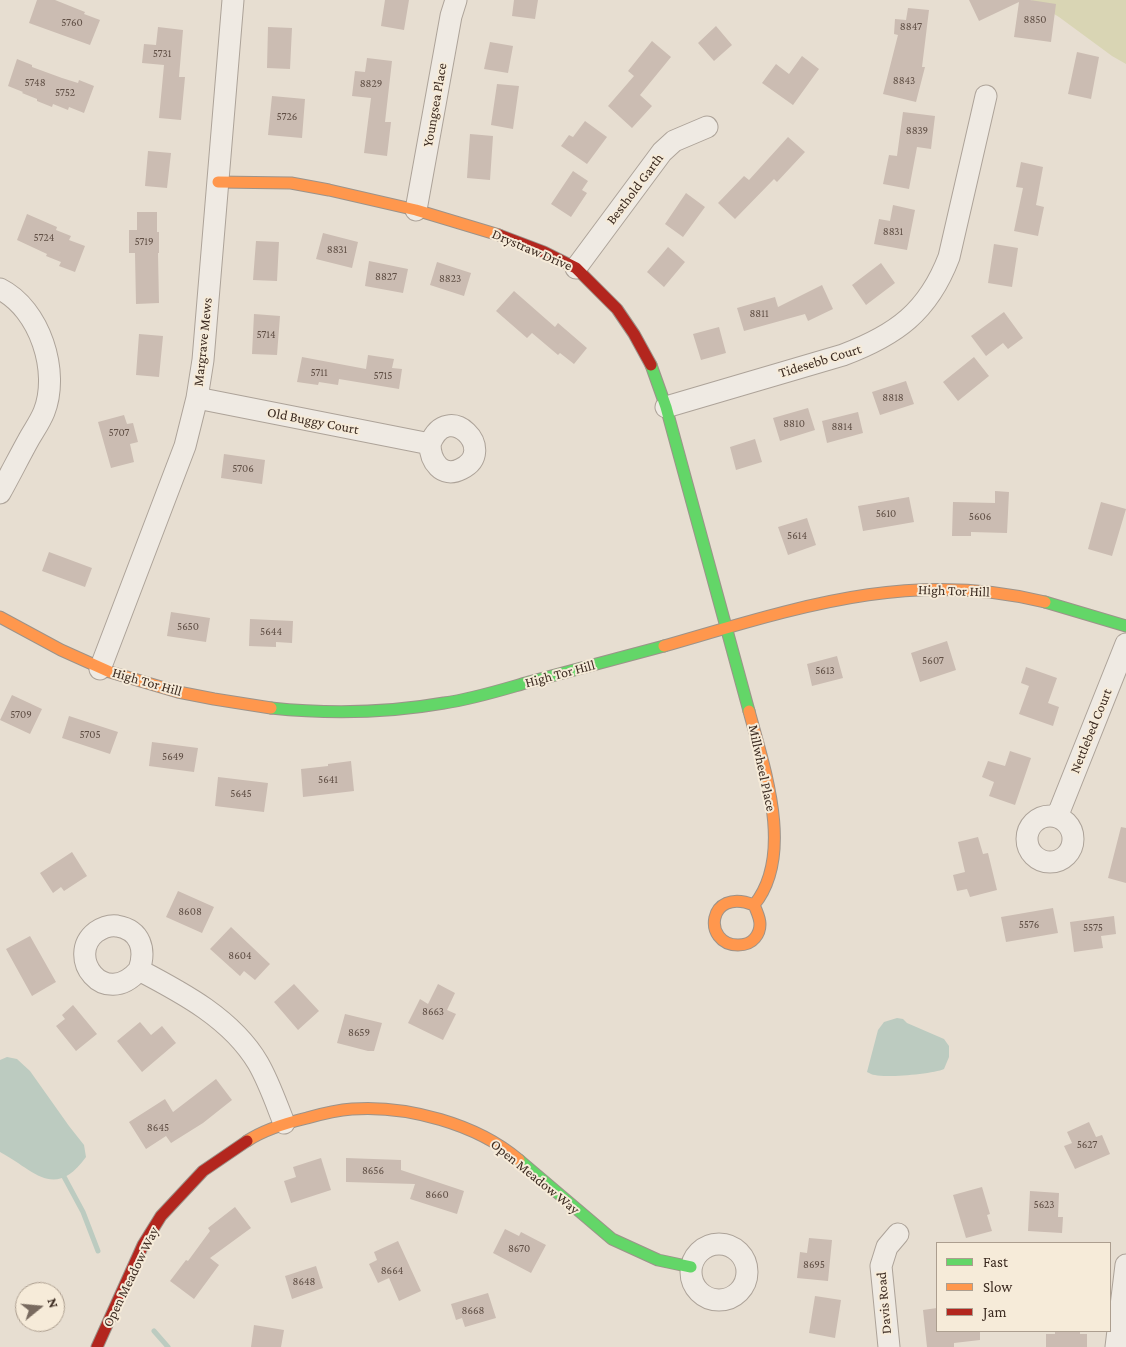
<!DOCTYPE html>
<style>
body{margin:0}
#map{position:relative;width:1126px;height:1347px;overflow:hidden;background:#e7ded1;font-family:"Crimson Pro",serif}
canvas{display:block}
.legend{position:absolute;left:936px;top:1242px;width:175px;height:90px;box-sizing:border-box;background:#f6ebd9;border:1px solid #ac9e8f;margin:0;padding:6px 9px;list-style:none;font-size:15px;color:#3c2b21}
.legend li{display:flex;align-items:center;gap:10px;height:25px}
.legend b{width:25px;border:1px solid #ac9e8f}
.north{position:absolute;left:15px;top:1282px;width:50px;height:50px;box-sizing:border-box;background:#f6ebd9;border:1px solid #ac9e8f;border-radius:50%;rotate:73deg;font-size:14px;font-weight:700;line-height:20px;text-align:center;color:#3c2b21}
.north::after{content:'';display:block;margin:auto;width:18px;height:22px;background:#786a5f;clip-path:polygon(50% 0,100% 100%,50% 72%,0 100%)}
</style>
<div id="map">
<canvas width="1126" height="1347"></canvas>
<ul class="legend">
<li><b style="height:6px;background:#63d668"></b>Fast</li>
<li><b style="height:6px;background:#ff974d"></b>Slow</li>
<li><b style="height:6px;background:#b3261e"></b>Jam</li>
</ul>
<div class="north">N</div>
</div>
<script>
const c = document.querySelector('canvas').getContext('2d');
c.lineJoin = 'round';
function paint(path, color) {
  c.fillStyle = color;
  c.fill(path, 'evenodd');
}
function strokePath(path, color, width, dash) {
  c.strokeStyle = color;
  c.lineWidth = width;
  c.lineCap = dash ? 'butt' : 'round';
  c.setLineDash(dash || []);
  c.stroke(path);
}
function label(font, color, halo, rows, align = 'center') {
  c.font = font + ' "Crimson Pro",serif';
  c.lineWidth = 4;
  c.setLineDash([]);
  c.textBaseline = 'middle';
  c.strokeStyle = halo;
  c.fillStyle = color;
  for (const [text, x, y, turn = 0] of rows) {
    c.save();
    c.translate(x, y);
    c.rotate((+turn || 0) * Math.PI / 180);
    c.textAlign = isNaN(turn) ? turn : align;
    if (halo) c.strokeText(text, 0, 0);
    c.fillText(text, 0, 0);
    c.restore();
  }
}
paint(new Path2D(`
 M 1031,0 L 1126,0 L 1126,64 L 1112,56 L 1059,17 Z`), '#d9d5b4');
paint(new Path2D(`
 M 897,1018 L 903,1019 L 907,1023 L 944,1039 L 949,1046 L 949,1057 L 944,1069 C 933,1074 886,1078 875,1075 C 872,1075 870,1073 867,1072 L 878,1030 L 884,1022 Z
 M 7,1057 L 17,1059 L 30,1071 L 69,1126 L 84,1145 L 86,1157 C 54,1201 34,1170 0,1152 L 0,1060 Z`), '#bccbc0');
strokePath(new Path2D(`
 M 62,1173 L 83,1212 L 98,1251
 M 154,1331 L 168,1347`), '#bccbc0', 5);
paint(new Path2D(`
 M 37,0 L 55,0 L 85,12 L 84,14 L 100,20 L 90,45 L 29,23 Z
 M 385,0 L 409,0 L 404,30 L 381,26 Z
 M 514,0 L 538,0 L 535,19 L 512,16 Z
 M 969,0 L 1030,0 L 1056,4 L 1051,42 L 1014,37 L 1019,2 L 979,21 Z
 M 908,8 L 929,10 L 922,67 L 925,67 L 916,102 L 883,94 L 898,35 L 894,34 L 895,19 L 906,20 Z
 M 716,26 L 732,45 L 714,61 L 698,43 Z
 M 158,27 L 183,30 L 179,77 L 185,77 L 181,120 L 159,118 L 164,65 L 142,63 L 144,44 L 156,45 Z
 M 268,27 L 292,28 L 290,69 L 267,68 Z
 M 652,41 L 671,57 L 640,95 L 652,106 L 632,128 L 608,106 L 634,76 L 628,71 Z
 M 490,42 L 513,46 L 508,73 L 484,69 Z
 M 1077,52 L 1099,57 L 1091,99 L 1068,94 Z
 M 802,56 L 819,69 L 793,105 L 762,83 L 776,64 L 789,74 Z
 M 367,58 L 392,61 L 385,122 L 391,122 L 387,156 L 364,153 L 371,98 L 352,96 L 355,71 L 365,72 Z
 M 17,59 L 32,65 L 32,67 L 62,78 L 78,83 L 79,80 L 94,86 L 84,113 L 69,107 L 68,110 L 53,104 L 52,107 L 37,101 L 37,99 L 22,93 L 23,92 L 8,86 Z
 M 497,84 L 519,86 L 513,129 L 491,125 Z
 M 272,96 L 305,99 L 302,138 L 268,135 Z
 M 903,112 L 935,116 L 931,149 L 917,147 L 909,189 L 883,184 L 889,155 L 897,156 Z
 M 585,121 L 607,137 L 587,164 L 561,146 L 569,135 L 573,137 Z
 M 470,134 L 493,136 L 490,180 L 467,178 Z
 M 788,137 L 805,152 L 777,182 L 774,179 L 735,219 L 718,203 L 744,176 L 749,180 Z
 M 148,151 L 171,153 L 167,188 L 145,186 Z
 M 1021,162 L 1043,167 L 1036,205 L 1044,207 L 1038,236 L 1014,231 L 1023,188 L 1016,187 Z
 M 573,171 L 588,181 L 582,190 L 587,193 L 571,217 L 551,204 Z
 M 686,193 L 705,207 L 683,237 L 665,224 Z
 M 893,205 L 915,210 L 907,250 L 874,244 L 879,219 L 890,221 Z
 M 137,212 L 157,212 L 157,232 L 159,232 L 159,253 L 158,253 L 159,303 L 136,304 L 135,253 L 129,253 L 129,230 L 137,230 Z
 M 27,214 L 57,227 L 56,230 L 71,236 L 69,240 L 85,246 L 75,272 L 59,266 L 61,262 L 46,256 L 47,254 L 17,240 Z
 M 323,233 L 358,242 L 352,268 L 316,259 Z
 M 256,241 L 279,242 L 277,281 L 253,280 Z
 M 994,244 L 1018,248 L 1012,287 L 988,283 Z
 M 668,247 L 685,262 L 664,287 L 647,272 Z
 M 369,261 L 408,269 L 403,293 L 365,286 Z
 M 437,262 L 471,273 L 464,296 L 430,285 Z
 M 881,263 L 895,283 L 866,305 L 852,285 Z
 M 822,285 L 833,309 L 808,321 L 805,314 L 744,331 L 737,308 L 775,297 L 778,307 Z
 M 514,291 L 555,327 L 558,323 L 587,348 L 574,364 L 560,353 L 558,355 L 532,333 L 527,338 L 496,311 Z
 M 1004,312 L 1023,338 L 1008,349 L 1003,343 L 986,356 L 971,336 Z
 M 254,314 L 280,316 L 277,355 L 252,354 Z
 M 719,327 L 726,353 L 701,360 L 693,334 Z
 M 139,334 L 163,336 L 159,377 L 136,375 Z
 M 368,355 L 394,359 L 392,368 L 402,369 L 399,389 L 339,379 L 338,385 L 319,382 L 318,385 L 297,382 L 302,357 L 366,369 Z
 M 974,357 L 989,376 L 958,401 L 943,382 Z
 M 906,381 L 914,404 L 880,415 L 872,392 Z
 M 808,408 L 815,430 L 780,441 L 773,418 Z
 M 858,412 L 863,433 L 827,443 L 822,421 Z
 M 124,415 L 127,424 L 133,423 L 138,442 L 130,444 L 134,462 L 111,468 L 98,422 Z
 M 755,439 L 762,462 L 736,470 L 730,447 Z
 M 224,454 L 265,460 L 262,484 L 221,478 Z
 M 995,491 L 1009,492 L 1007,533 L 971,532 L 971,536 L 952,536 L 953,502 L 995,503 Z
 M 909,497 L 914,522 L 863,531 L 858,506 Z
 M 1101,502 L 1126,509 L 1112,556 L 1088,549 Z
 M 807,518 L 816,545 L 788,555 L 778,527 Z
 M 49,552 L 92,568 L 85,587 L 42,571 Z
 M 171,612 L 210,618 L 206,642 L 167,636 Z
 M 250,619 L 293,621 L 292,643 L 276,642 L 276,647 L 249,646 Z
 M 947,641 L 956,670 L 920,682 L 911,653 Z
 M 837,656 L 843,678 L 812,686 L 807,664 Z
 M 1026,667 L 1057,678 L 1048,703 L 1059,707 L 1053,726 L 1019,714 L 1029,686 L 1021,683 Z
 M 12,695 L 42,709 L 30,734 L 0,720 Z
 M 69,716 L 118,732 L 110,754 L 62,738 Z
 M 152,742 L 198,748 L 194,772 L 149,766 Z
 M 1010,751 L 1031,758 L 1015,805 L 989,796 L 994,782 L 982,777 L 988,761 L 1005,766 Z
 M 351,761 L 354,791 L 303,797 L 301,769 L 328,766 L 328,764 Z
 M 218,777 L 268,783 L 264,812 L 215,806 Z
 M 1121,827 L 1126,828 L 1126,883 L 1108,878 Z
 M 978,837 L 983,854 L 988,853 L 997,890 L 970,897 L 967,889 L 957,891 L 953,875 L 965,872 L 958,842 Z
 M 72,852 L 87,876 L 64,891 L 61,887 L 53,893 L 40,873 Z
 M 178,891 L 214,907 L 202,933 L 166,917 Z
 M 1053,908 L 1058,933 L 1006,942 L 1001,917 Z
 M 1114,916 L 1116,934 L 1101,936 L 1103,948 L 1074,952 L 1070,922 Z
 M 231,927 L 270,964 L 255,980 L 244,971 L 240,976 L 210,949 Z
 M 30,936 L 56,982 L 32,996 L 6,949 Z
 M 294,984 L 319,1011 L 298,1030 L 274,1002 Z
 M 438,984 L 455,993 L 447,1010 L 456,1014 L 443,1040 L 408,1023 L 420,999 L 428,1004 Z
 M 73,1005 L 97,1034 L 76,1051 L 56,1026 L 65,1019 L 62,1015 Z
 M 345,1014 L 382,1023 L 374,1051 L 368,1051 L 337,1043 Z
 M 140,1022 L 151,1035 L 162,1026 L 176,1043 L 142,1072 L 117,1041 Z
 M 216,1079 L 232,1100 L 203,1123 L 171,1143 L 166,1136 L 146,1149 L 129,1122 L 165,1099 L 173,1112 Z
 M 1089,1122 L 1096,1137 L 1102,1135 L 1110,1154 L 1075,1169 L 1064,1146 L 1072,1143 L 1067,1132 Z
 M 321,1158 L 331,1190 L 291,1203 L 284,1181 L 296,1177 L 293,1167 Z
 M 346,1158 L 401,1160 L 401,1170 L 464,1191 L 457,1214 L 410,1199 L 415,1184 L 346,1182 Z
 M 982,1187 L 990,1214 L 987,1215 L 992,1231 L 966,1238 L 953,1195 Z
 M 1030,1191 L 1059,1193 L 1058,1217 L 1063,1217 L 1062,1233 L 1028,1231 Z
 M 235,1207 L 251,1228 L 210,1258 L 219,1265 L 194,1299 L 170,1281 L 186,1260 L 188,1261 L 210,1231 L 208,1228 Z
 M 505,1229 L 519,1236 L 521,1232 L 546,1245 L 531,1273 L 493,1253 Z
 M 809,1238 L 832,1240 L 828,1281 L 797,1278 L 800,1252 L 807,1253 Z
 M 398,1241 L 421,1291 L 399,1301 L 389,1278 L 378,1283 L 369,1264 L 377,1260 L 374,1252 Z
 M 316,1266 L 323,1288 L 292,1299 L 285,1276 Z
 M 488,1293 L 496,1318 L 465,1327 L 462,1318 L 456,1320 L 451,1304 Z
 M 815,1296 L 841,1300 L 835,1338 L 809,1333 Z
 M 937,1308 L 937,1331 L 980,1331 L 980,1340 L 954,1343 L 954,1347 L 927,1347 L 923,1310 Z
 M 254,1325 L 284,1330 L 281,1347 L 251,1347 Z
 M 1055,1331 L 1080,1331 L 1080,1334 L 1087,1334 L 1087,1347 L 1046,1347 L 1046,1334 L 1055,1334 Z`), '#cbbcb2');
const street = new Path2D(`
 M 416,210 L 451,16 L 456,0
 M 576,268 L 662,152 L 674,141 L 707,127
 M 0,289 C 40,309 60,372 44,412 C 40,422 34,430 29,439 C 19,457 10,475 0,493
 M 197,398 L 430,444 C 430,461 442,479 461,469 C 499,451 448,398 430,444
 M 666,407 L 843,355 C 896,335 928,312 949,257 L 986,96
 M 100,669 L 185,446 L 197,398 L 203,360 L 233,0
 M1027 839a23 23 0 1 1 46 0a23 23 0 1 1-46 0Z
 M 1057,817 L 1126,644
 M 139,970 C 146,950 141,930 117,926 C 110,925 102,928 96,932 C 65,956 104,1010 139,970 C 183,993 232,1019 258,1063 C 269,1082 276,1103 284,1123
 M691 1272a28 28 0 1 1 56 0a28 28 0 1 1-56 0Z
 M 889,1347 L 881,1266 L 887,1247 L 898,1234
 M 1116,1347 L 1126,1265`);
const fast = new Path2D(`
 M 651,365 L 666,407 L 749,711
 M 1045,602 L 1126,626
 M 271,708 C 328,714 387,713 444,703 C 473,699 501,690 529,682 C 574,670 619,658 664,646
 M 519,1160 L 612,1239 L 658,1260 L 691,1267`);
const slow = new Path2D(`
 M 218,182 L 291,183 L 329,190 L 416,210 L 499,235
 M 0,617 L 61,650 L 110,672 L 178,692 L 214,699 L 271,708
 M 664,646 C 793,609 909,568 1045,602
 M 749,711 C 764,767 795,855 754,905 C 759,916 764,927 755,938 C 751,943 744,945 738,945 C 702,945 707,886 754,905
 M 247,1141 C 265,1129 286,1123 307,1118 C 321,1114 337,1110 352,1109 C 407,1105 477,1124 519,1160`);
const jam = new Path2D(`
 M 499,235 L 544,252 L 576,268 L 617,309 L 634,334 L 651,365
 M 97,1347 L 143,1245 L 161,1216 L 203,1171 L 247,1141`);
strokePath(street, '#ada399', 23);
strokePath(fast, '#9c938a', 13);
strokePath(slow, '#9c938a', 13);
strokePath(jam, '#9c938a', 13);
strokePath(street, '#efeae3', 21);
strokePath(fast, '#63d668', 11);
strokePath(slow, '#ff974d', 11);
strokePath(jam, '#b3261e', 11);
label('11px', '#604f45', null, [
 ["8850",1035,20],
 ["5760",72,23],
 ["8847",911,27],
 ["5731",162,54],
 ["8843",904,81],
 ["5748",35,83],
 ["8829",371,84],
 ["5752",65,93],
 ["5726",287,117],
 ["8839",917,131],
 ["8831",893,232],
 ["5724",44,238],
 ["5719",144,242],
 ["8831",337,250],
 ["8827",386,277],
 ["8823",450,279],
 ["8811",759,314],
 ["5714",266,335],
 ["5711",319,373],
 ["5715",383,376],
 ["8818",893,398],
 ["8810",794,424],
 ["8814",842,427],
 ["5707",119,433],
 ["5706",243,469],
 ["5610",886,514],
 ["5606",980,517],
 ["5614",797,536],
 ["5650",188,627],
 ["5644",271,632],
 ["5607",933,661],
 ["5613",825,671],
 ["5709",21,715],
 ["5705",90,735],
 ["5649",173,757],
 ["5641",328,780],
 ["5645",241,794],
 ["8608",190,912],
 ["5576",1029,925],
 ["5575",1093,928],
 ["8604",240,956],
 ["8663",433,1012],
 ["8659",359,1033],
 ["8645",158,1128],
 ["5627",1087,1145],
 ["8656",373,1171],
 ["8660",437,1195],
 ["5623",1044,1205],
 ["8670",519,1249],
 ["8695",814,1265],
 ["8664",392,1271],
 ["8648",304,1282],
 ["8668",473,1311]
]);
label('14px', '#3c2b21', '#f6ebd9', [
 ["Youngsea Place",435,105,-80],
 ["Besthold Garth",635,189,-53],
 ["Drystraw Drive",532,250,23],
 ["Margrave Mews",203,342,-84],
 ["Tidesebb Court",820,361,-17],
 ["Old Buggy Court",313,421,11],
 ["High Tor Hill",954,591,2],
 ["High Tor Hill",560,674,-15],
 ["High Tor Hill",147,682,16],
 ["Nettlebed Court",1091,731,-68],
 ["Millwheel Place",762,768,78],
 ["Open Meadow Way",535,1177,39],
 ["Open Meadow Way",131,1277,-64],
 ["Davis Road",884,1303,-95]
]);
</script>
